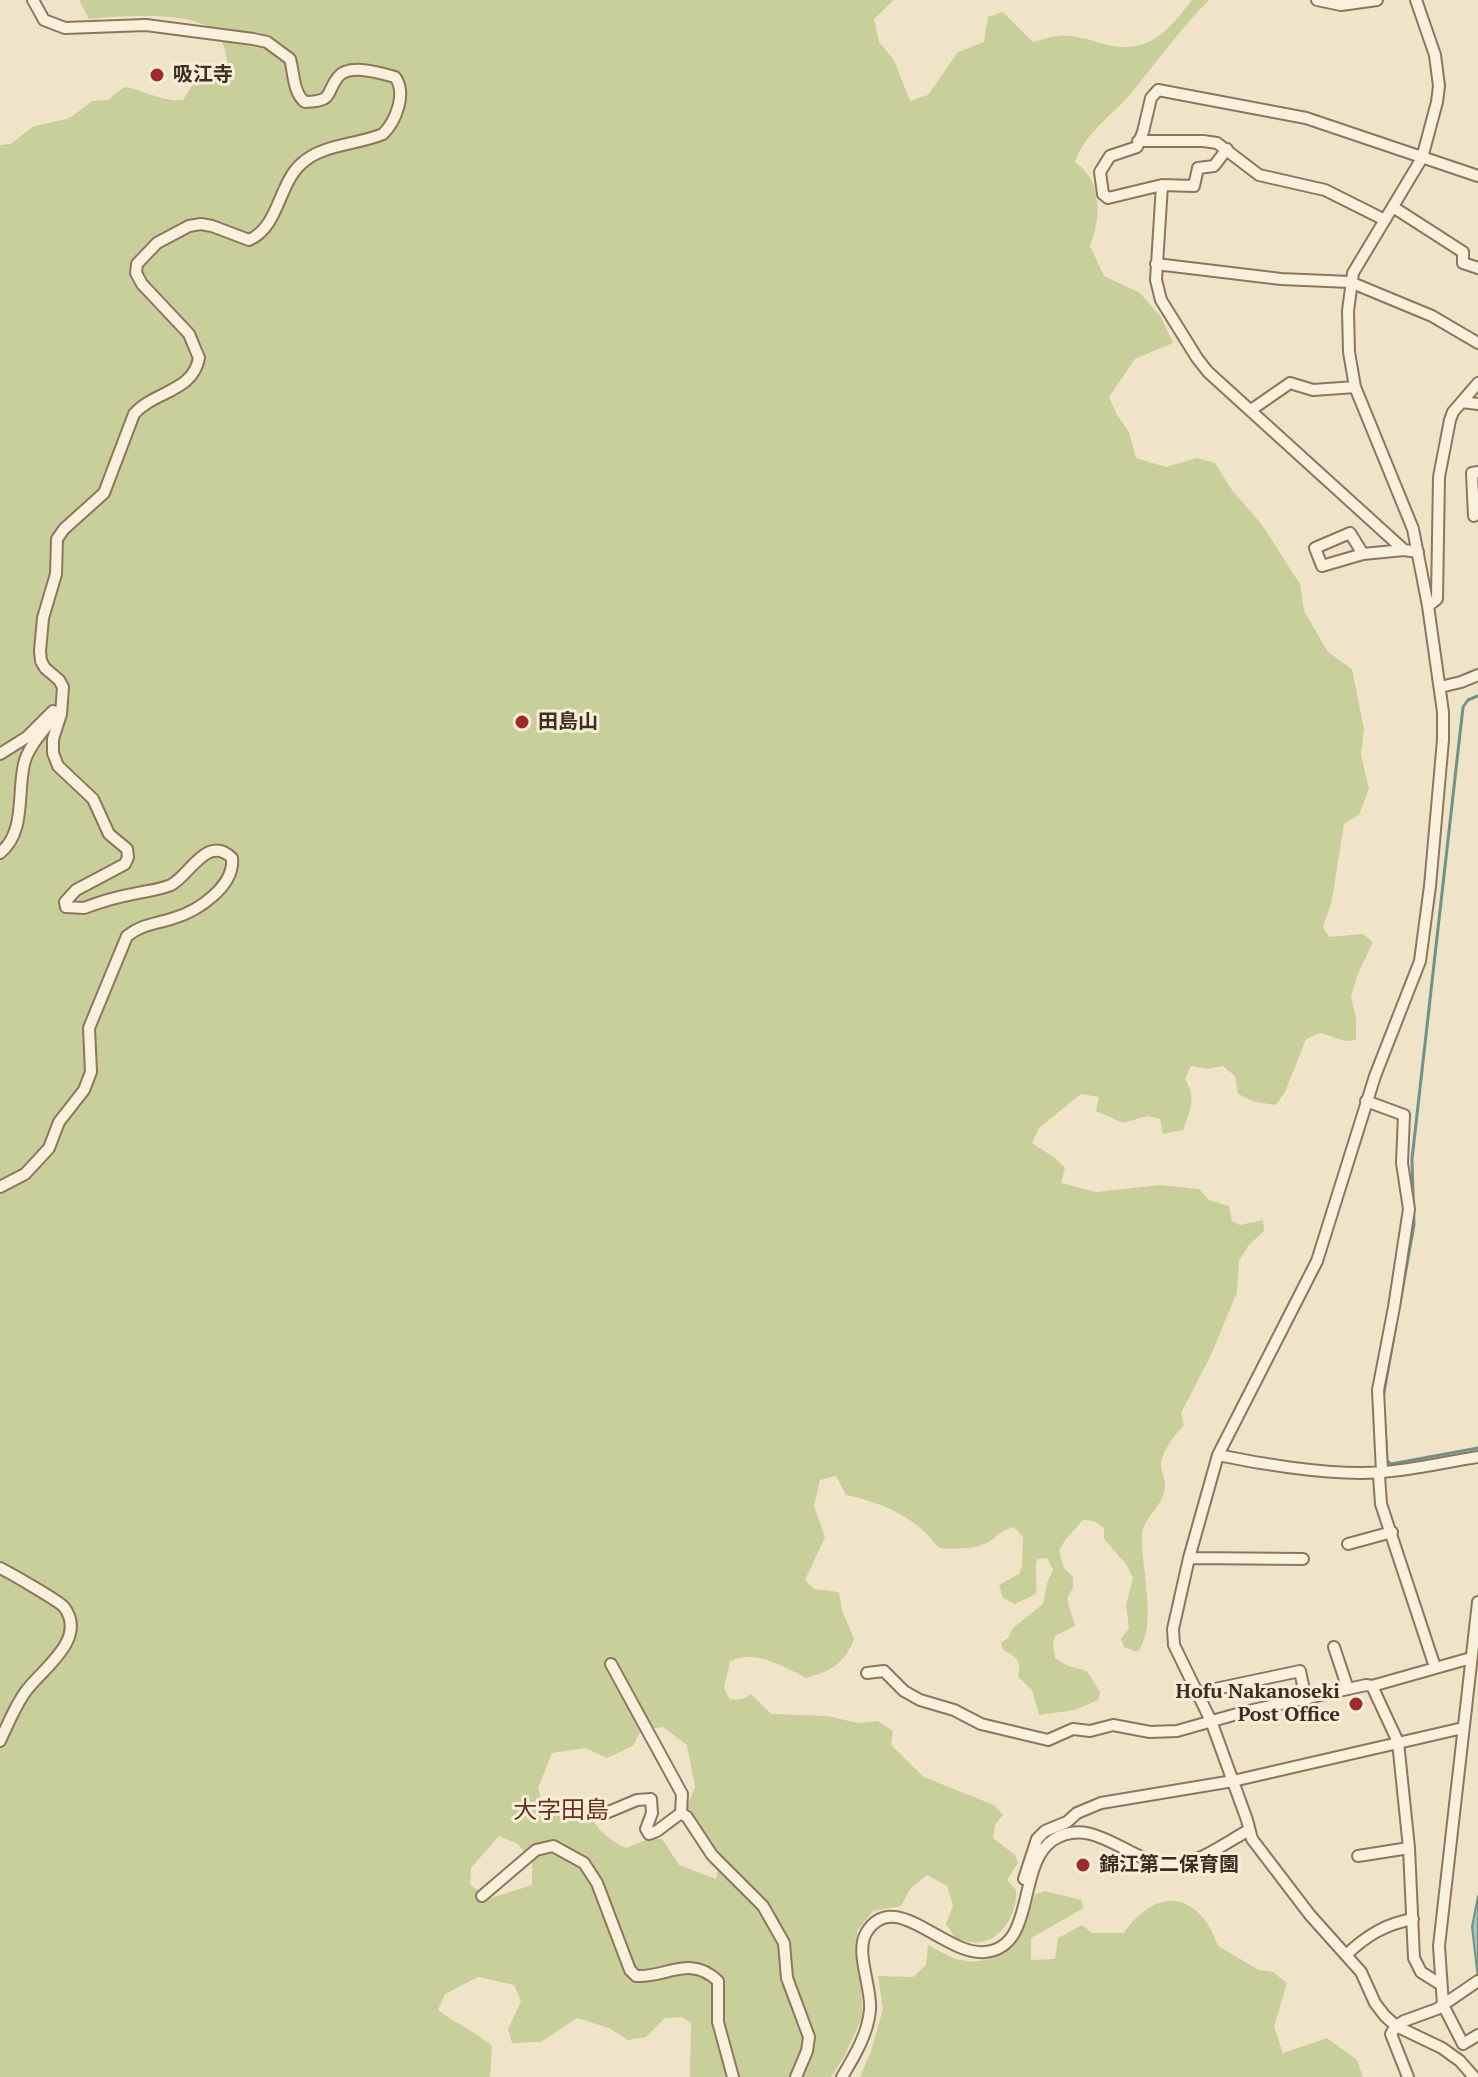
<!DOCTYPE html>
<meta charset="utf-8">
<style>
body{margin:0}
canvas{display:block;background:#f0e4c8}
</style>
<canvas width="1478" height="2077"></canvas>
<script>
const c = document.querySelector('canvas').getContext('2d');
c.lineJoin = 'round';
function paint(path, color) {
  c.fillStyle = color;
  c.fill(path, 'evenodd');
}
function strokePath(path, color, width, dash) {
  c.strokeStyle = color;
  c.lineWidth = width;
  c.lineCap = dash ? 'butt' : 'round';
  c.setLineDash(dash || []);
  c.stroke(path);
}
function label(font, color, halo, rows, align = 'center') {
  c.font = font + ' "PT Serif","Noto Sans JP",serif';
  c.lineWidth = 6;
  c.setLineDash([]);
  c.textBaseline = 'middle';
  c.strokeStyle = halo;
  c.fillStyle = color;
  for (const [text, x, y, turn = 0] of rows) {
    c.save();
    c.translate(x, y);
    c.rotate((+turn || 0) * Math.PI / 180);
    c.textAlign = isNaN(turn) ? turn : align;
    if (halo) c.strokeText(text, 0, 0);
    c.fillText(text, 0, 0);
    c.restore();
  }
}
paint(new Path2D(`
 M 79,0 L 894,0 L 874,19 L 879,42 L 894,60 L 910,101 L 928,95 L 958,52 L 984,42 L 988,17 L 1003,12 L 1033,42 C 1041,40 1049,37 1057,36 C 1072,34 1086,39 1100,43 C 1146,56 1165,35 1192,0 L 1209,0 C 1181,28 1158,60 1133,91 C 1113,115 1085,132 1075,162 C 1103,181 1101,218 1090,246 L 1104,276 L 1140,293 L 1161,317 L 1173,343 L 1135,359 L 1109,397 L 1117,415 L 1129,432 L 1136,458 L 1166,467 L 1197,458 L 1215,463 L 1232,490 L 1262,525 L 1300,584 L 1304,611 L 1328,652 L 1352,669 L 1364,729 L 1361,755 L 1369,789 L 1359,815 L 1344,824 L 1332,900 L 1323,927 L 1329,937 L 1363,934 L 1373,942 L 1357,976 L 1351,997 L 1356,1018 L 1356,1040 L 1346,1041 L 1320,1033 L 1306,1039 L 1285,1092 L 1276,1105 L 1255,1102 L 1238,1094 L 1235,1076 L 1223,1066 L 1208,1069 L 1191,1066 L 1185,1079 C 1197,1098 1190,1111 1183,1130 L 1163,1134 L 1160,1119 L 1148,1116 L 1123,1123 L 1096,1111 L 1099,1097 L 1081,1094 L 1039,1128 L 1032,1143 L 1055,1158 L 1065,1168 L 1061,1183 L 1096,1192 L 1161,1185 L 1199,1189 L 1209,1200 L 1229,1206 L 1232,1221 L 1240,1225 L 1263,1220 L 1264,1231 L 1248,1246 L 1239,1261 L 1237,1292 L 1211,1355 L 1181,1413 L 1184,1426 C 1174,1435 1164,1449 1161,1462 C 1160,1470 1166,1479 1165,1487 C 1164,1506 1142,1518 1142,1536 C 1141,1570 1158,1623 1138,1652 L 1124,1647 L 1121,1639 L 1129,1628 L 1126,1605 L 1133,1578 L 1126,1564 L 1104,1539 L 1104,1528 L 1094,1521 L 1083,1520 L 1065,1540 L 1059,1551 L 1064,1568 L 1073,1577 L 1073,1587 L 1067,1599 L 1075,1626 L 1055,1636 L 1053,1643 L 1055,1658 L 1068,1666 L 1087,1671 L 1100,1692 L 1098,1700 L 1075,1710 L 1039,1715 L 1032,1690 L 1018,1677 C 1022,1662 1017,1657 1003,1650 L 1001,1643 L 1008,1638 L 1013,1628 L 1043,1604 L 1047,1583 L 1053,1570 L 1047,1558 L 1037,1559 C 1034,1572 1038,1581 1036,1594 L 1015,1604 L 1003,1598 L 999,1585 L 1019,1574 L 1022,1566 L 1023,1537 L 1014,1527 C 1003,1530 1000,1533 992,1540 C 978,1550 956,1549 939,1548 C 916,1517 883,1503 846,1495 L 836,1476 L 820,1480 L 814,1506 L 825,1537 L 805,1580 L 814,1589 L 839,1592 L 842,1610 L 854,1639 C 845,1663 830,1672 806,1678 C 784,1666 754,1649 730,1661 L 724,1688 L 730,1700 L 743,1699 L 751,1694 L 771,1714 L 827,1716 L 858,1723 L 878,1721 L 893,1731 L 891,1745 L 924,1777 L 994,1805 L 1003,1815 L 995,1825 L 993,1838 L 1015,1855 L 1018,1863 L 1007,1880 L 1016,1890 C 1018,1910 1005,1937 982,1942 C 975,1944 964,1940 956,1939 L 946,1924 L 953,1905 L 947,1886 L 927,1875 L 910,1889 L 901,1906 L 873,1911 L 857,1931 L 863,2016 L 844,2057 L 831,2077 L 690,2077 L 691,2023 L 682,2017 L 665,2018 L 646,2037 L 628,2040 L 609,2028 L 577,2018 L 541,2042 L 512,2043 L 508,2029 L 521,2001 L 514,1985 L 478,1977 L 445,1994 L 438,2010 C 456,2024 475,2031 492,2046 L 490,2077 L 0,2077 L 0,145 L 11,144 L 32,127 L 70,118 L 92,101 L 108,100 L 124,87 C 145,90 161,102 183,100 L 196,79 L 227,63 C 226,49 223,40 212,30 C 192,11 117,16 89,19 ZM 663,1727 L 687,1745 L 695,1787 L 687,1807 L 719,1863 L 716,1879 L 679,1865 L 662,1839 L 649,1839 L 626,1848 C 605,1838 593,1826 585,1803 L 574,1800 L 551,1811 L 543,1806 L 538,1788 L 552,1753 L 585,1748 L 607,1758 L 633,1746 L 641,1730 ZM 499,1836 L 518,1844 L 532,1862 L 532,1885 L 488,1899 L 470,1884 L 471,1868 Z
 M 1045,1891 L 1081,1900 L 1084,1908 L 1031,1938 L 1031,1960 L 1055,1959 L 1058,1938 L 1082,1925 L 1092,1933 L 1124,1933 C 1156,1885 1200,1892 1218,1946 L 1259,1970 L 1273,1972 L 1287,1983 L 1274,2027 L 1283,2053 L 1327,2038 L 1357,2060 L 1363,2077 L 860,2077 L 871,2051 L 883,2009 L 878,1976 L 913,1977 L 926,1965 L 928,1945 C 937,1949 947,1956 956,1959 C 1002,1972 1025,1931 1035,1894 Z`), '#c9cf9b');
const water = new Path2D(`
 M 1478,1896 L 1478,1979 L 1472,1927 Z`);
paint(water, '#a9c4bc');
strokePath(water, '#6f938a', 2);
strokePath(new Path2D(`
 M 1400,1303 L 1414,1225 L 1412,1159 L 1463,707 L 1468,700 L 1478,696
 M 1383,1398 L 1397,1319
 M 1385,1425 L 1387,1461 L 1391,1464 L 1478,1448`), '#6f938a', 3);
const minor = new Path2D(`
 M 1317,0 L 1341,5 L 1377,0
 M 1416,0 L 1435,55 L 1439,86 L 1437,102 L 1422,158 L 1353,273 L 1348,311 L 1349,352 L 1355,387 L 1413,529 L 1428,606 L 1443,712 L 1443,740 L 1430,886 L 1420,961 L 1375,1076 L 1317,1261 L 1218,1455 L 1189,1558 L 1173,1629 L 1174,1645 L 1211,1721 L 1247,1820 L 1252,1839 L 1310,1915 L 1361,1972 L 1375,2003 L 1385,2016 L 1396,2026 L 1442,2048 L 1460,2061 L 1474,2077
 M 1138,141 L 1203,141 L 1217,143 L 1259,175 L 1325,190 L 1385,220
 M 1162,185 L 1194,186 L 1198,168 L 1214,166 L 1227,149
 M 1393,207 L 1463,252 L 1463,263 L 1478,268
 M 1156,264 L 1281,279 L 1350,282 L 1432,316 L 1478,343
 M 1462,402 L 1478,404
 M 1251,410 L 1290,383 L 1313,390 L 1355,387
 M 1474,516 L 1472,473 L 1478,472
 M 1418,552 L 1404,550 L 1208,372 L 1197,358 L 1161,300 L 1156,280 L 1162,185 L 1108,198 L 1103,194 L 1100,172 L 1110,156 L 1137,147 L 1143,132 L 1151,98 L 1158,90 L 1306,118 L 1478,176
 M 1363,554 L 1350,533 L 1315,548 L 1322,566 L 1363,554 L 1404,550
 M 1428,606 L 1437,599 L 1439,477 L 1450,420 L 1453,412 L 1478,383
 M 1440,687 L 1461,682 L 1478,675
 M 0,754 L 27,737 L 53,711
 M 0,853 C 26,832 17,794 24,764 C 28,746 45,730 55,715
 M 1366,1101 L 1404,1115 L 1402,1163 L 1409,1209 L 1394,1307 L 1378,1390 L 1382,1472 L 1379,1476 L 1381,1504 L 1435,1667
 M 0,1187 L 25,1174 L 38,1160 L 49,1148 L 59,1122 L 84,1090 L 91,1072 L 89,1028 L 127,936 C 142,924 156,924 174,918 C 198,911 235,886 232,858 C 207,834 190,875 171,885 C 159,890 146,891 133,894 C 116,897 100,902 84,908 L 66,907 L 65,902 L 76,890 L 125,864 L 128,857 L 127,849 L 109,834 L 93,799 L 58,766 L 53,753 L 53,739 L 61,714 L 63,687 L 59,680 L 45,668 L 41,661 L 40,651 L 43,618 L 56,574 L 57,539 L 64,529 L 104,493 L 134,414 C 154,391 193,392 199,358 L 189,334 L 142,284 L 136,273 L 137,264 L 157,243 L 189,226 L 201,224 L 212,226 L 249,240 C 279,227 278,185 301,164 C 322,144 357,145 383,134 C 396,121 407,93 395,77 C 380,73 349,63 338,77 C 325,93 335,101 305,102 C 293,93 294,73 290,59 L 267,42 L 253,39 L 146,25 L 65,28 L 44,20 L 33,0
 M 1218,1455 C 1260,1464 1318,1473 1361,1473 C 1399,1473 1440,1463 1478,1457
 M 1348,1544 L 1392,1532
 M 1189,1558 L 1303,1559
 M 0,1568 C 10,1573 59,1601 64,1607 C 88,1639 43,1668 26,1691 C 15,1706 8,1724 0,1741
 M 1478,1602 L 1439,1946 L 1443,2005 L 1463,2044 L 1478,2035
 M 1334,1647 L 1348,1689
 M 867,1673 L 884,1671 L 904,1691 L 920,1700 L 954,1710 L 981,1724 L 1048,1740 L 1073,1729 L 1090,1731 L 1113,1725 L 1150,1732 L 1177,1731 L 1244,1712 L 1366,1685 L 1372,1686 L 1471,1658
 M 1372,1686 L 1398,1742 L 1409,1848 L 1414,1958 L 1421,1972 L 1440,1984
 M 1196,1693 L 1300,1671 L 1306,1700
 M 606,1813 L 637,1800 L 651,1799 L 652,1813 L 646,1829 L 649,1834 L 657,1831 L 681,1813 L 682,1794 L 611,1664
 M 681,1813 L 687,1817 L 712,1855 L 763,1906 L 784,1943 L 787,1978 L 809,2037 L 807,2051 L 796,2077
 M 1358,1856 L 1409,1848
 M 1024,1879 L 1037,1839 L 1045,1831 L 1067,1822 L 1077,1813 L 1101,1803 L 1233,1781 L 1463,1728
 M 482,1896 L 536,1850 L 553,1846 L 584,1863 L 597,1883 L 630,1970 L 636,1976 C 666,1978 690,1954 718,1981 L 718,2022 L 733,2077
 M 1346,1955 C 1366,1936 1385,1924 1413,1919
 M 842,2077 C 854,2057 868,2034 870,2010 C 872,1987 855,1953 866,1933 C 894,1886 944,1956 985,1952 C 1037,1947 1016,1865 1053,1840 C 1094,1813 1132,1866 1173,1865 C 1198,1864 1227,1842 1249,1830
 M 1408,2077 L 1391,2034 L 1396,2026 L 1404,2021 L 1437,2009 L 1478,1981`);
strokePath(minor, '#8d765c', 14);
strokePath(minor, '#faf1dc', 10);
for (const [x, y, r, color] of [
 [157,75,8,"#9e2a2b"],
 [522,722,8,"#9e2a2b"],
 [1356,1704,8,"#9e2a2b"],
 [1083,1865,8,"#9e2a2b"]
]) {
  const dot = new Path2D();
  dot.arc(x, y, r, 0, 2 * Math.PI);
  c.fillStyle = color;
  c.fill(dot);
  strokePath(dot, '#f7eed8', 3);
}
label('bold 20px', '#3d2e20', '#f7eed8', [
 ["吸江寺",173,75],
 ["田島山",538,722],
 ["Hofu Nakanoseki",1340,1692,"right"],
 ["Post Office",1340,1715,"right"],
 ["錦江第二保育園",1099,1865]
], 'left');
label('24px', '#6b2e1e', '#f7eed8', [
 ["大字田島",561,1811]
]);
</script>
